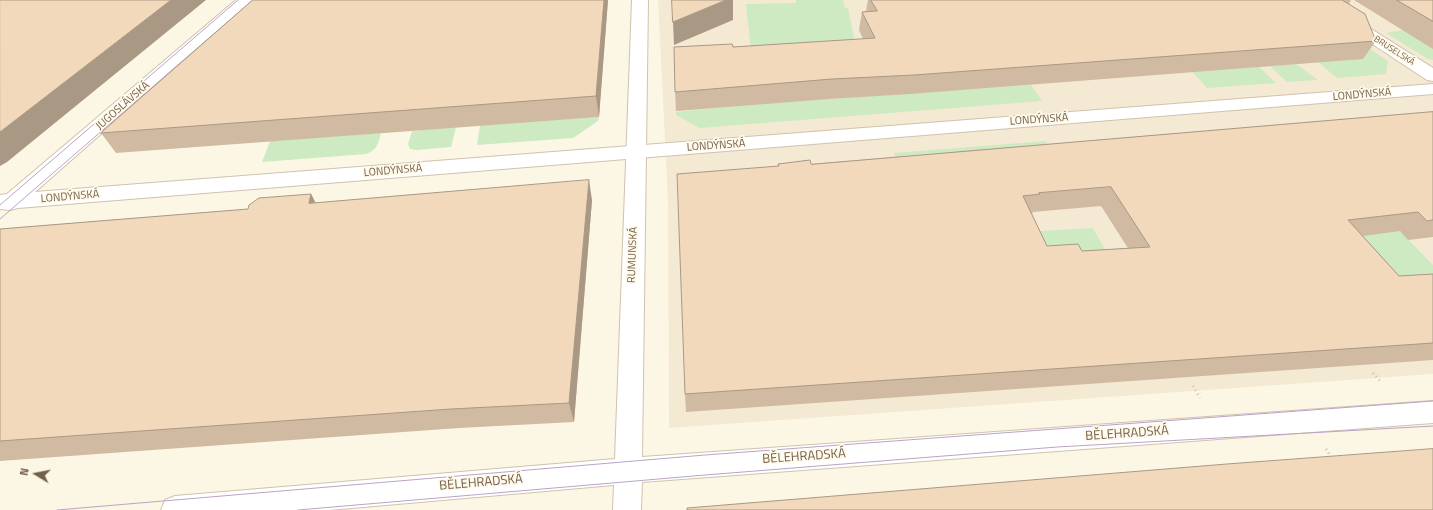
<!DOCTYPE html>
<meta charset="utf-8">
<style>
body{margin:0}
#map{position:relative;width:1433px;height:510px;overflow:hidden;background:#fcf7e4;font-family:"Titillium Web",sans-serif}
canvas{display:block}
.north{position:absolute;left:16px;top:454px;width:40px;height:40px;-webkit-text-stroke:3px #fffaeb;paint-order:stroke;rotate:280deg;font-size:11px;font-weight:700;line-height:16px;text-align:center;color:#75604a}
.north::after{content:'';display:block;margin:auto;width:14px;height:18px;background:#75604a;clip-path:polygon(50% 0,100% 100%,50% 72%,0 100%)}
</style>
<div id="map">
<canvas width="1433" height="510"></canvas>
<div class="north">N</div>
</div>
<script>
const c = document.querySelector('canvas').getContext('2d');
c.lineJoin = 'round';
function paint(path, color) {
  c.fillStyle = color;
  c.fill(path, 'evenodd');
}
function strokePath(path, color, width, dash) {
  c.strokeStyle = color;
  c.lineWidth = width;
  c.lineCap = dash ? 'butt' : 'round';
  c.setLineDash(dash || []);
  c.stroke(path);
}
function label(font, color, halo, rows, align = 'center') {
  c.font = font + ' "Titillium Web",sans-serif';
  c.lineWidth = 3.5;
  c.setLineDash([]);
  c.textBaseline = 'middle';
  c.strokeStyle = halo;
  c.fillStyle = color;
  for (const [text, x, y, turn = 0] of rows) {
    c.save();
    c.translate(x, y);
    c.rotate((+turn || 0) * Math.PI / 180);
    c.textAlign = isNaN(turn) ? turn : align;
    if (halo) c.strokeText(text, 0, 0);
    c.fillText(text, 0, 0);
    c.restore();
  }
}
paint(new Path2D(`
 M 658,0 L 1433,0 L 1433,374 L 669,428 L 668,201 Z`), '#f4ead3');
paint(new Path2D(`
 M 796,0 L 843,0 L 845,8 L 848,8 L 857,52 L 752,59 L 746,4 L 796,3 Z
 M 1318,14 L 1388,61 L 1386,74 L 1337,78 L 1318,62 Z
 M 1403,30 L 1433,48 L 1433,60 L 1428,59 L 1386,33 Z
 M 1296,64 L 1318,80 L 1287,82 L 1270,66 Z
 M 1259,67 L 1276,83 L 1207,88 L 1193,72 Z
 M 1031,85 L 1042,101 L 700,128 L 676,115 L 676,112 L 755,104 Z
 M 599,117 L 598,121 L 573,138 L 477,145 L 480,125 Z
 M 456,127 L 451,147 L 417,150 L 410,149 L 408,144 L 412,131 Z
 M 381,133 C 378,144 377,150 366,154 L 262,162 L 270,141 Z
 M 1046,141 L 1056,162 L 901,175 L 894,153 Z
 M 1393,224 L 1433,265 L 1433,277 L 1388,281 L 1342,228 Z
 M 1093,228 L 1119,275 L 1036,261 L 1023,232 Z`), '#cdeac3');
const minor = new Path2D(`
 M 236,0 L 253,0 L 35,192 L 1433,84 L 1433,94 L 18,208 L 10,210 L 0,209 L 0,195 L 7,194 Z
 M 1307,0 L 1325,0 L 1433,68 L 1433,81 L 1427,80 L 1310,3 Z`);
const tertiary = new Path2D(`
 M 632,0 L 648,0 L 642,457 L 1433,401 L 1433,423 L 642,482 L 641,510 L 613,510 L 614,485 L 329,510 L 161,510 L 165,500 L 175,496 L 615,459 Z`);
strokePath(minor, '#d0c2ae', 2);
strokePath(tertiary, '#d0c2ae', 2);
strokePath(new Path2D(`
 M 1373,373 L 1381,382
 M 1193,386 L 1200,398
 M 1326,449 L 1332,458`), '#d7bd9f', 3, [1, 3.5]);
paint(minor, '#fff');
paint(tertiary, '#fff');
strokePath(new Path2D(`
 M 0,205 L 238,0
 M 0,219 L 253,0
 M 57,510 L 705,455 L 1433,401
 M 298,510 L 705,475 L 1057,447 L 1433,426`), '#bba3c6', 1);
paint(new Path2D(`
 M 253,0 L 608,0 L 599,117 L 116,153 L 101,133 Z
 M 868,0 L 1351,0 L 1349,4 L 1376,41 L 1363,59 L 910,94 L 829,99 L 676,111 L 675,92 L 733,47 L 863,39 L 859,30 L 862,12 L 866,11 Z
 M 1354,0 L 1433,0 L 1433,49 Z
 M 1433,112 L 1433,237 L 1408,240 L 1400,231 L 1363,236 L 1399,276 L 1433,274 L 1433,360 L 686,412 L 685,394 L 778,166 L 778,164 L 811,164 ZM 1101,206 L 1128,248 L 1082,251 L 1047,246 L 1032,214 L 1033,212 Z
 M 311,194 L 316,203 L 592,200 L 574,422 L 459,428 L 0,461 L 0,229 L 248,209 Z`), '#d0bba2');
paint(new Path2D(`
 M 171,0 L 206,0 L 7,162 L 0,166 L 0,132 Z
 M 604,0 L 608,0 L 599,117 L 596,96 Z
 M 726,0 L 733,0 L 733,20 L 674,45 L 673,22 Z
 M 589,180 L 592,200 L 574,422 L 569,403 Z
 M 311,194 L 321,214 L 309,203 Z`), '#a99884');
const building = new Path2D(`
 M 0,0 L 171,0 L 0,132 Z
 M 253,0 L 604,0 L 596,96 L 101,133 Z
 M 672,0 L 726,0 L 673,22 Z
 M 871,0 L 1342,0 L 1365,14 L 1376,41 L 914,75 L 832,79 L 675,92 L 674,47 L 732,44 L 733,47 L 875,38 L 862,12 L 877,11 Z
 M 1397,0 L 1433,0 L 1433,21 Z
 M 1433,112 L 1433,220 L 1427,221 L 1418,212 L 1348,220 L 1399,276 L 1433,274 L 1433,343 L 685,394 L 677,174 L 779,166 L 778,164 L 810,160 L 811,164 ZM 1111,187 L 1150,247 L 1082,251 L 1078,244 L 1047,246 L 1023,196 L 1040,194 L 1039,193 Z
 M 589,180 L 569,403 L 451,409 L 0,441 L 0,229 L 248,209 L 249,205 L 259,198 L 311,194 L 309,203 Z
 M 1433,449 L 1433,510 L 687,510 L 687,508 L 1227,464 Z`);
paint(building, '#f2d9bc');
strokePath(building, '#a99884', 1);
label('9px', '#75604a', '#fffaeb', [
 ["BRUSELSKÁ",1394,51,33]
]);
label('11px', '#75604a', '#fffaeb', [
 ["LONDÝNSKÁ",1362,95,-5],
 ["JUGOSLÁVSKÁ",123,106,-41],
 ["LONDÝNSKÁ",1039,120,-4],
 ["LONDÝNSKÁ",716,146,-4],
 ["LONDÝNSKÁ",393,171,-5],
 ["LONDÝNSKÁ",70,197,-5],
 ["RUMUNSKÁ",633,255,-88]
]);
label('13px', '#75604a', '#fffaeb', [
 ["BĚLEHRADSKÁ",1127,434,-4],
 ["BĚLEHRADSKÁ",804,457,-4],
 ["BĚLEHRADSKÁ",481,483,-5]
]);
</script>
